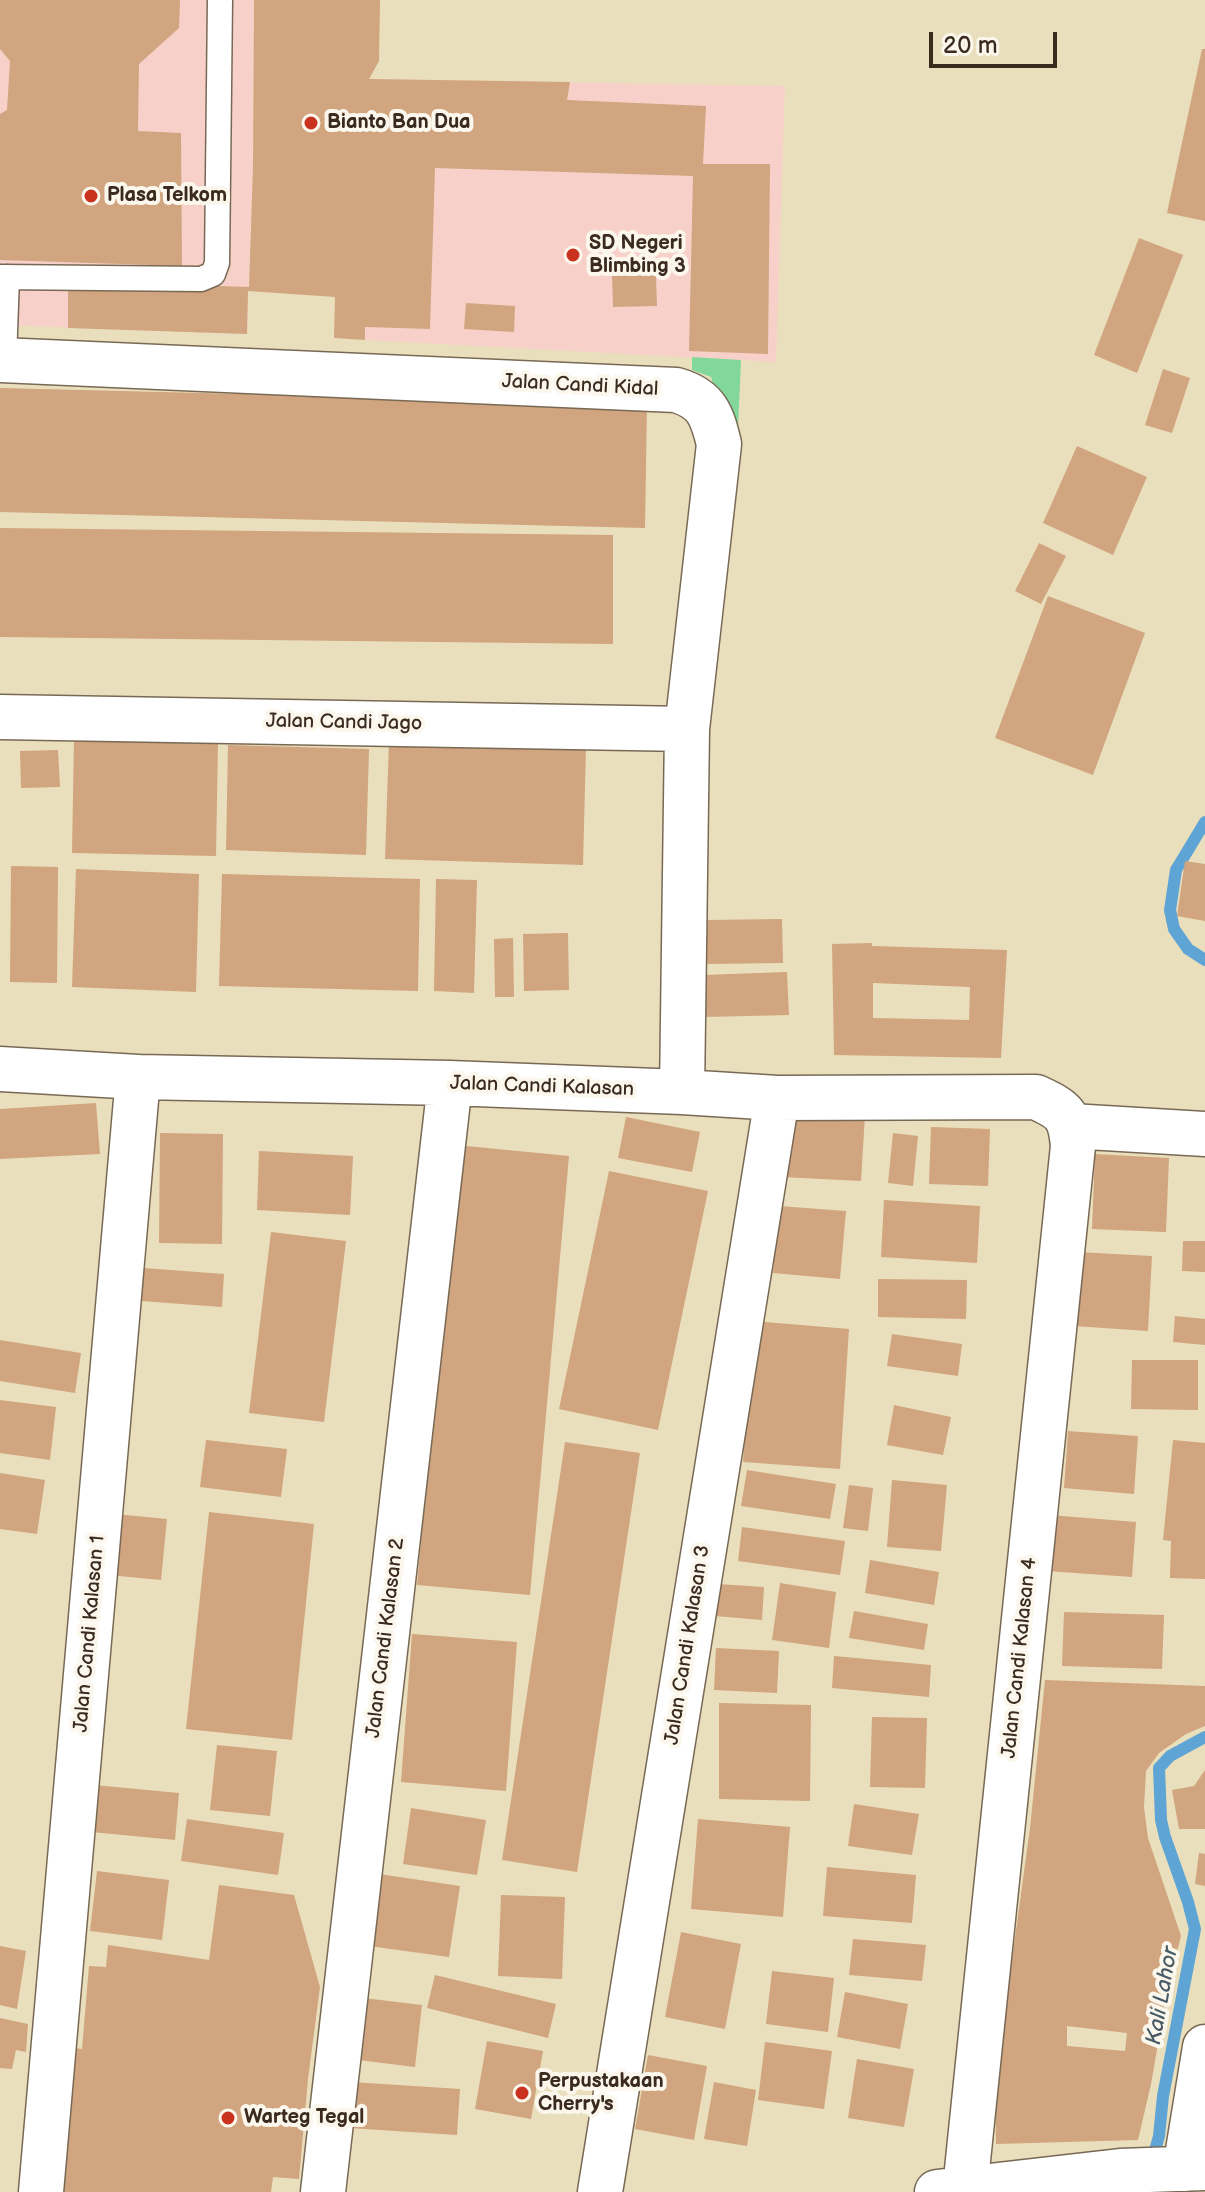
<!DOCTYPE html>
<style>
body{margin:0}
#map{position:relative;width:1205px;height:2192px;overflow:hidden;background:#eadfbc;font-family:"Balsamiq Sans",sans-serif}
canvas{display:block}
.scale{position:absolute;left:929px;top:32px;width:128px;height:36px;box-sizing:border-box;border:4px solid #3b2a1e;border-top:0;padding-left:10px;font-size:24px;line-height:28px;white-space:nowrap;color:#3b2a1e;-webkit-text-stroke:6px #fbf7ec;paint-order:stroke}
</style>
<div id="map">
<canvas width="1205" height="2192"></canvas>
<div class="scale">20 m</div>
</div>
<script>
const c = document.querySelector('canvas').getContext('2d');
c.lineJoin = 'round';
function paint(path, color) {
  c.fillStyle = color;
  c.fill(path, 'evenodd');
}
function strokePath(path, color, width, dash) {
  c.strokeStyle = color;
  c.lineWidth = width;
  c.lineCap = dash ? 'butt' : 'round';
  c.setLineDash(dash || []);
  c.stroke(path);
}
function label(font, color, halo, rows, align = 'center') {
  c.font = font + ' "Balsamiq Sans",sans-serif';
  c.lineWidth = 8;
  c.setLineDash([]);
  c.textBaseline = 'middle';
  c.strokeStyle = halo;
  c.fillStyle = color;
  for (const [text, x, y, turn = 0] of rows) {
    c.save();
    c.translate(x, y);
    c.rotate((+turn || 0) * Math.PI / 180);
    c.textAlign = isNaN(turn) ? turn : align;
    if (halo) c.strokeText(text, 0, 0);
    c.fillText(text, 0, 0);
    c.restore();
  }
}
paint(new Path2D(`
 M 0,0 L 254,0 L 253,166 L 247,334 L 0,325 Z
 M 369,79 L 785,86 L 776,362 L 365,340 Z`), '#f7d1c9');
paint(new Path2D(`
 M 692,357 L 741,360 L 738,429 L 720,428 L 717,398 L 711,377 L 692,370 Z`), '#82d89b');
strokePath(new Path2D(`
 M 1205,822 L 1176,870 L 1170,910 L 1174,929 L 1188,949 L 1205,960
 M 1152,2162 L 1159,2136 L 1163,2096 L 1195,1929 L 1188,1902 L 1165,1837 L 1161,1820 L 1159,1768 L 1170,1756 L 1205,1737`), '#5ea4d4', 12);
paint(new Path2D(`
 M 0,0 L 180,0 L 179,28 L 139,64 L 138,131 L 181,133 L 182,266 L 0,260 L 0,114 L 7,110 L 10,61 L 0,49 Z
 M 254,0 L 380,0 L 379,61 L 369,79 L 570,82 L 567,100 L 706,106 L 703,164 L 770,164 L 768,354 L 689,351 L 693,176 L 435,168 L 430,329 L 365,327 L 365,340 L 334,338 L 335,297 L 248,291 L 247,334 L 68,328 L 68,281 L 249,287 L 253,166 Z
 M 1202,49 L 1205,49 L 1205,221 L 1167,213 Z
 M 1139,238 L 1183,255 L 1137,373 L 1094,355 Z
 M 656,275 L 657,306 L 613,307 L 612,276 Z
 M 466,303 L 515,306 L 514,332 L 464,329 Z
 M 1163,369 L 1190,378 L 1172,433 L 1145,425 Z
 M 0,388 L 647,404 L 645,528 L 0,512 Z
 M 1077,446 L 1147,477 L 1113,555 L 1043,523 Z
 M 0,528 L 613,535 L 613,644 L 0,637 Z
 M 1039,543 L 1066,556 L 1041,604 L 1015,591 Z
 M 1048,596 L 1145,633 L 1093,775 L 995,738 Z
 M 74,738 L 218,742 L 216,856 L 72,853 Z
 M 389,741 L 586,747 L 583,865 L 385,859 Z
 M 228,745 L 369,749 L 366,855 L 226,850 Z
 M 58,750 L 60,787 L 21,788 L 20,751 Z
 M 1185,861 L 1205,864 L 1205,921 L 1177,916 Z
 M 11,866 L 58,867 L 57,983 L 10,982 Z
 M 76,869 L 199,874 L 196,992 L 72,987 Z
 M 222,874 L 420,879 L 418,991 L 219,986 Z
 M 436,879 L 477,880 L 474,993 L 434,991 Z
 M 782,919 L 783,963 L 707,964 L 706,920 Z
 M 568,933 L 569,990 L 524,991 L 523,934 Z
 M 513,938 L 514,997 L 495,997 L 494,939 Z
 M 872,943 L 872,946 L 1007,950 L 1001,1058 L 834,1055 L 832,944 ZM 873,983 L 970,987 L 969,1020 L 873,1018 Z
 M 787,972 L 789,1015 L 704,1017 L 703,975 Z
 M 96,1103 L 100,1154 L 0,1159 L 0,1109 Z
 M 784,1111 L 865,1115 L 861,1181 L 782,1177 Z
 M 626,1117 L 700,1132 L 692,1172 L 618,1158 Z
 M 931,1127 L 990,1129 L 988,1186 L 929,1184 Z
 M 160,1133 L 223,1134 L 222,1244 L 159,1243 Z
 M 893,1133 L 918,1136 L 913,1186 L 888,1183 Z
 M 456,1145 L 569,1156 L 530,1595 L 417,1585 Z
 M 259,1151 L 353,1156 L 350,1215 L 257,1210 Z
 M 1095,1154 L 1169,1158 L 1166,1232 L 1092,1229 Z
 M 609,1171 L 708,1191 L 658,1430 L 559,1409 Z
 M 884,1200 L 980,1206 L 977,1263 L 881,1257 Z
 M 779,1206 L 846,1211 L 840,1279 L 773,1273 Z
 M 271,1232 L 346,1241 L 324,1422 L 249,1413 Z
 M 1183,1241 L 1205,1241 L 1205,1272 L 1182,1271 Z
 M 1078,1252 L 1152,1256 L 1148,1331 L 1074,1326 Z
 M 144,1268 L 224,1274 L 222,1307 L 141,1301 Z
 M 878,1279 L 967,1280 L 966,1319 L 878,1317 Z
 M 1175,1316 L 1205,1319 L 1205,1345 L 1173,1342 Z
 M 753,1321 L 849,1329 L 840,1469 L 743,1462 Z
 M 892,1334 L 962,1344 L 958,1376 L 887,1366 Z
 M 0,1340 L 81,1353 L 75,1393 L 0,1381 Z
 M 1132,1360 L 1198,1360 L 1198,1410 L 1131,1409 Z
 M 0,1400 L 56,1407 L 50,1460 L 0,1453 Z
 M 894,1405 L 951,1417 L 943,1455 L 887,1445 Z
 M 1068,1431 L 1138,1436 L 1134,1494 L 1064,1488 Z
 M 206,1440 L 287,1449 L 281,1497 L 200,1487 Z
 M 1173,1440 L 1205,1443 L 1205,1579 L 1170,1578 L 1171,1541 L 1163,1540 Z
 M 565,1442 L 640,1453 L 577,1872 L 502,1860 Z
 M 747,1470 L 836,1484 L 830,1519 L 741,1506 Z
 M 0,1473 L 45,1480 L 37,1534 L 0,1529 Z
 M 892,1480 L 947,1485 L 941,1551 L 887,1547 Z
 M 849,1485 L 873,1488 L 868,1531 L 843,1528 Z
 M 209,1512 L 314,1524 L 292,1740 L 186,1729 Z
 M 104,1513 L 167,1519 L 161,1580 L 98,1574 Z
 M 1050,1515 L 1136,1522 L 1132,1577 L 1047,1571 Z
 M 742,1527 L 845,1541 L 840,1575 L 738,1561 Z
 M 870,1560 L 939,1572 L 934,1605 L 865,1593 Z
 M 780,1583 L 836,1592 L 829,1648 L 772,1640 Z
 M 718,1584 L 764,1587 L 762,1620 L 715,1616 Z
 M 854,1611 L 928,1624 L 924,1650 L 849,1638 Z
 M 1064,1612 L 1164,1615 L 1162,1669 L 1062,1666 Z
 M 412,1634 L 517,1642 L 506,1791 L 401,1782 Z
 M 716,1648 L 779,1651 L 777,1693 L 714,1690 Z
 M 834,1656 L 931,1665 L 929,1697 L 832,1688 Z
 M 1045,1680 L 1205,1686 L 1205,1726 L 1186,1734 L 1159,1753 L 1146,1771 L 1144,1807 L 1148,1838 L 1181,1936 L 1167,1992 L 1151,2084 L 1138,2140 L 996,2144 L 995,2084 L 1030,1828 ZM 1067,2026 L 1127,2033 L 1125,2051 L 1067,2046 Z
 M 719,1703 L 811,1705 L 810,1801 L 719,1799 Z
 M 872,1717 L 927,1718 L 925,1788 L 870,1787 Z
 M 217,1745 L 277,1751 L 270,1816 L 210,1810 Z
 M 1205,1770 L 1205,1829 L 1179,1829 L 1172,1790 L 1194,1786 Z
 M 95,1785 L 179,1793 L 175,1840 L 91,1832 Z
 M 854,1804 L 919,1814 L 912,1855 L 848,1846 Z
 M 411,1808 L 486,1820 L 477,1875 L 403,1864 Z
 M 187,1819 L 284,1833 L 278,1875 L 181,1861 Z
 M 698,1819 L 790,1827 L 783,1917 L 691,1909 Z
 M 1199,1853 L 1205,1854 L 1205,1886 L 1195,1884 Z
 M 827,1867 L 916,1875 L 912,1923 L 823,1916 Z
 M 97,1871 L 169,1880 L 162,1940 L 90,1931 Z
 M 379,1874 L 460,1886 L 449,1957 L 369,1946 Z
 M 219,1885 L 294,1895 L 320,1987 L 308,2079 L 299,2179 L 273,2177 L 271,2192 L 56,2192 L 67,2047 L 82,2049 L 89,1966 L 106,1967 L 108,1945 L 209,1960 Z
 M 501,1895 L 565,1897 L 562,1979 L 498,1976 Z
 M 681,1932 L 741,1944 L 725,2029 L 665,2017 Z
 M 853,1939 L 926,1945 L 922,1981 L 849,1975 Z
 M 0,1946 L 26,1951 L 17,2009 L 0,2005 Z
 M 772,1971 L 834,1978 L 828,2032 L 766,2024 Z
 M 435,1975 L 556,2004 L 548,2038 L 427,2008 Z
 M 845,1992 L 908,2004 L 900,2049 L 837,2037 Z
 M 364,1998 L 422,2005 L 415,2067 L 358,2060 Z
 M 0,2018 L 28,2024 L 26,2052 L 16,2050 L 12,2069 L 0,2068 Z
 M 487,2041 L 543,2051 L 531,2119 L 475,2109 Z
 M 765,2042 L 832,2051 L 824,2109 L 758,2100 Z
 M 648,2055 L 707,2066 L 694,2140 L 635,2129 Z
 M 857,2059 L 914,2069 L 904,2127 L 848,2118 Z
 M 352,2082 L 460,2089 L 457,2135 L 349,2128 Z
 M 714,2082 L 756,2090 L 747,2146 L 704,2139 Z`), '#d0a57f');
const service = new Path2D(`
 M 0,277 L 201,279 L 213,274 L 217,263 L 220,0
 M 4,360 L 7,277`);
const minor = new Path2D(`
 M 0,360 L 676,390 C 707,399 712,415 719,444 L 687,729 L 682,1092
 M 0,717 L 687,729
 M 0,1069 L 138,1077 L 450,1083 L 682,1092 L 777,1098 L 1036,1097 C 1064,1110 1070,1114 1073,1146 L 965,2189
 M 1071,1126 L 1205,1134
 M 1185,2169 L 1205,2047
 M 41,2192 L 138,1077
 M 323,2192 L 450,1083
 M 600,2192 L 777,1098
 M 937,2192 L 1120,2171 L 1205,2168`);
strokePath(service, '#786955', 27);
strokePath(minor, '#786955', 47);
strokePath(service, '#fff', 24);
strokePath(minor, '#fff', 44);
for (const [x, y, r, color] of [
 [311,123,8,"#c8321e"],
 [91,196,8,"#c8321e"],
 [573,255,8,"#c8321e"],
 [522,2093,8,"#c8321e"],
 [228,2118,8,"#c8321e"]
]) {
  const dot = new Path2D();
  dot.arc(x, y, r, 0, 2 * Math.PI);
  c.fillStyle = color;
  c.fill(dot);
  strokePath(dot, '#fbf7ec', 3);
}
label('bold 20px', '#3b2a1e', '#fbf7ec', [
 ["Bianto Ban Dua",327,123],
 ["Plasa Telkom",107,196],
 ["SD Negeri",589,244],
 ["Blimbing 3",589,267],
 ["Perpustakaan",538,2082],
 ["Cherry's",538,2105],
 ["Warteg Tegal",244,2118]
], 'left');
label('20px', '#3b2a1e', '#fbf7ec', [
 ["Jalan Candi Kidal",580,386,3],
 ["Jalan Candi Jago",344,723,1],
 ["Jalan Candi Kalasan",542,1087,2],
 ["Jalan Candi Kalasan 1",90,1634,-85],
 ["Jalan Candi Kalasan 2",386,1638,-83],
 ["Jalan Candi Kalasan 3",688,1645,-81],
 ["Jalan Candi Kalasan 4",1020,1658,-84]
]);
label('italic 22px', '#495b67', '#fbf7ec', [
 ["Kali Lahor",1163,1996,-80]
]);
</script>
